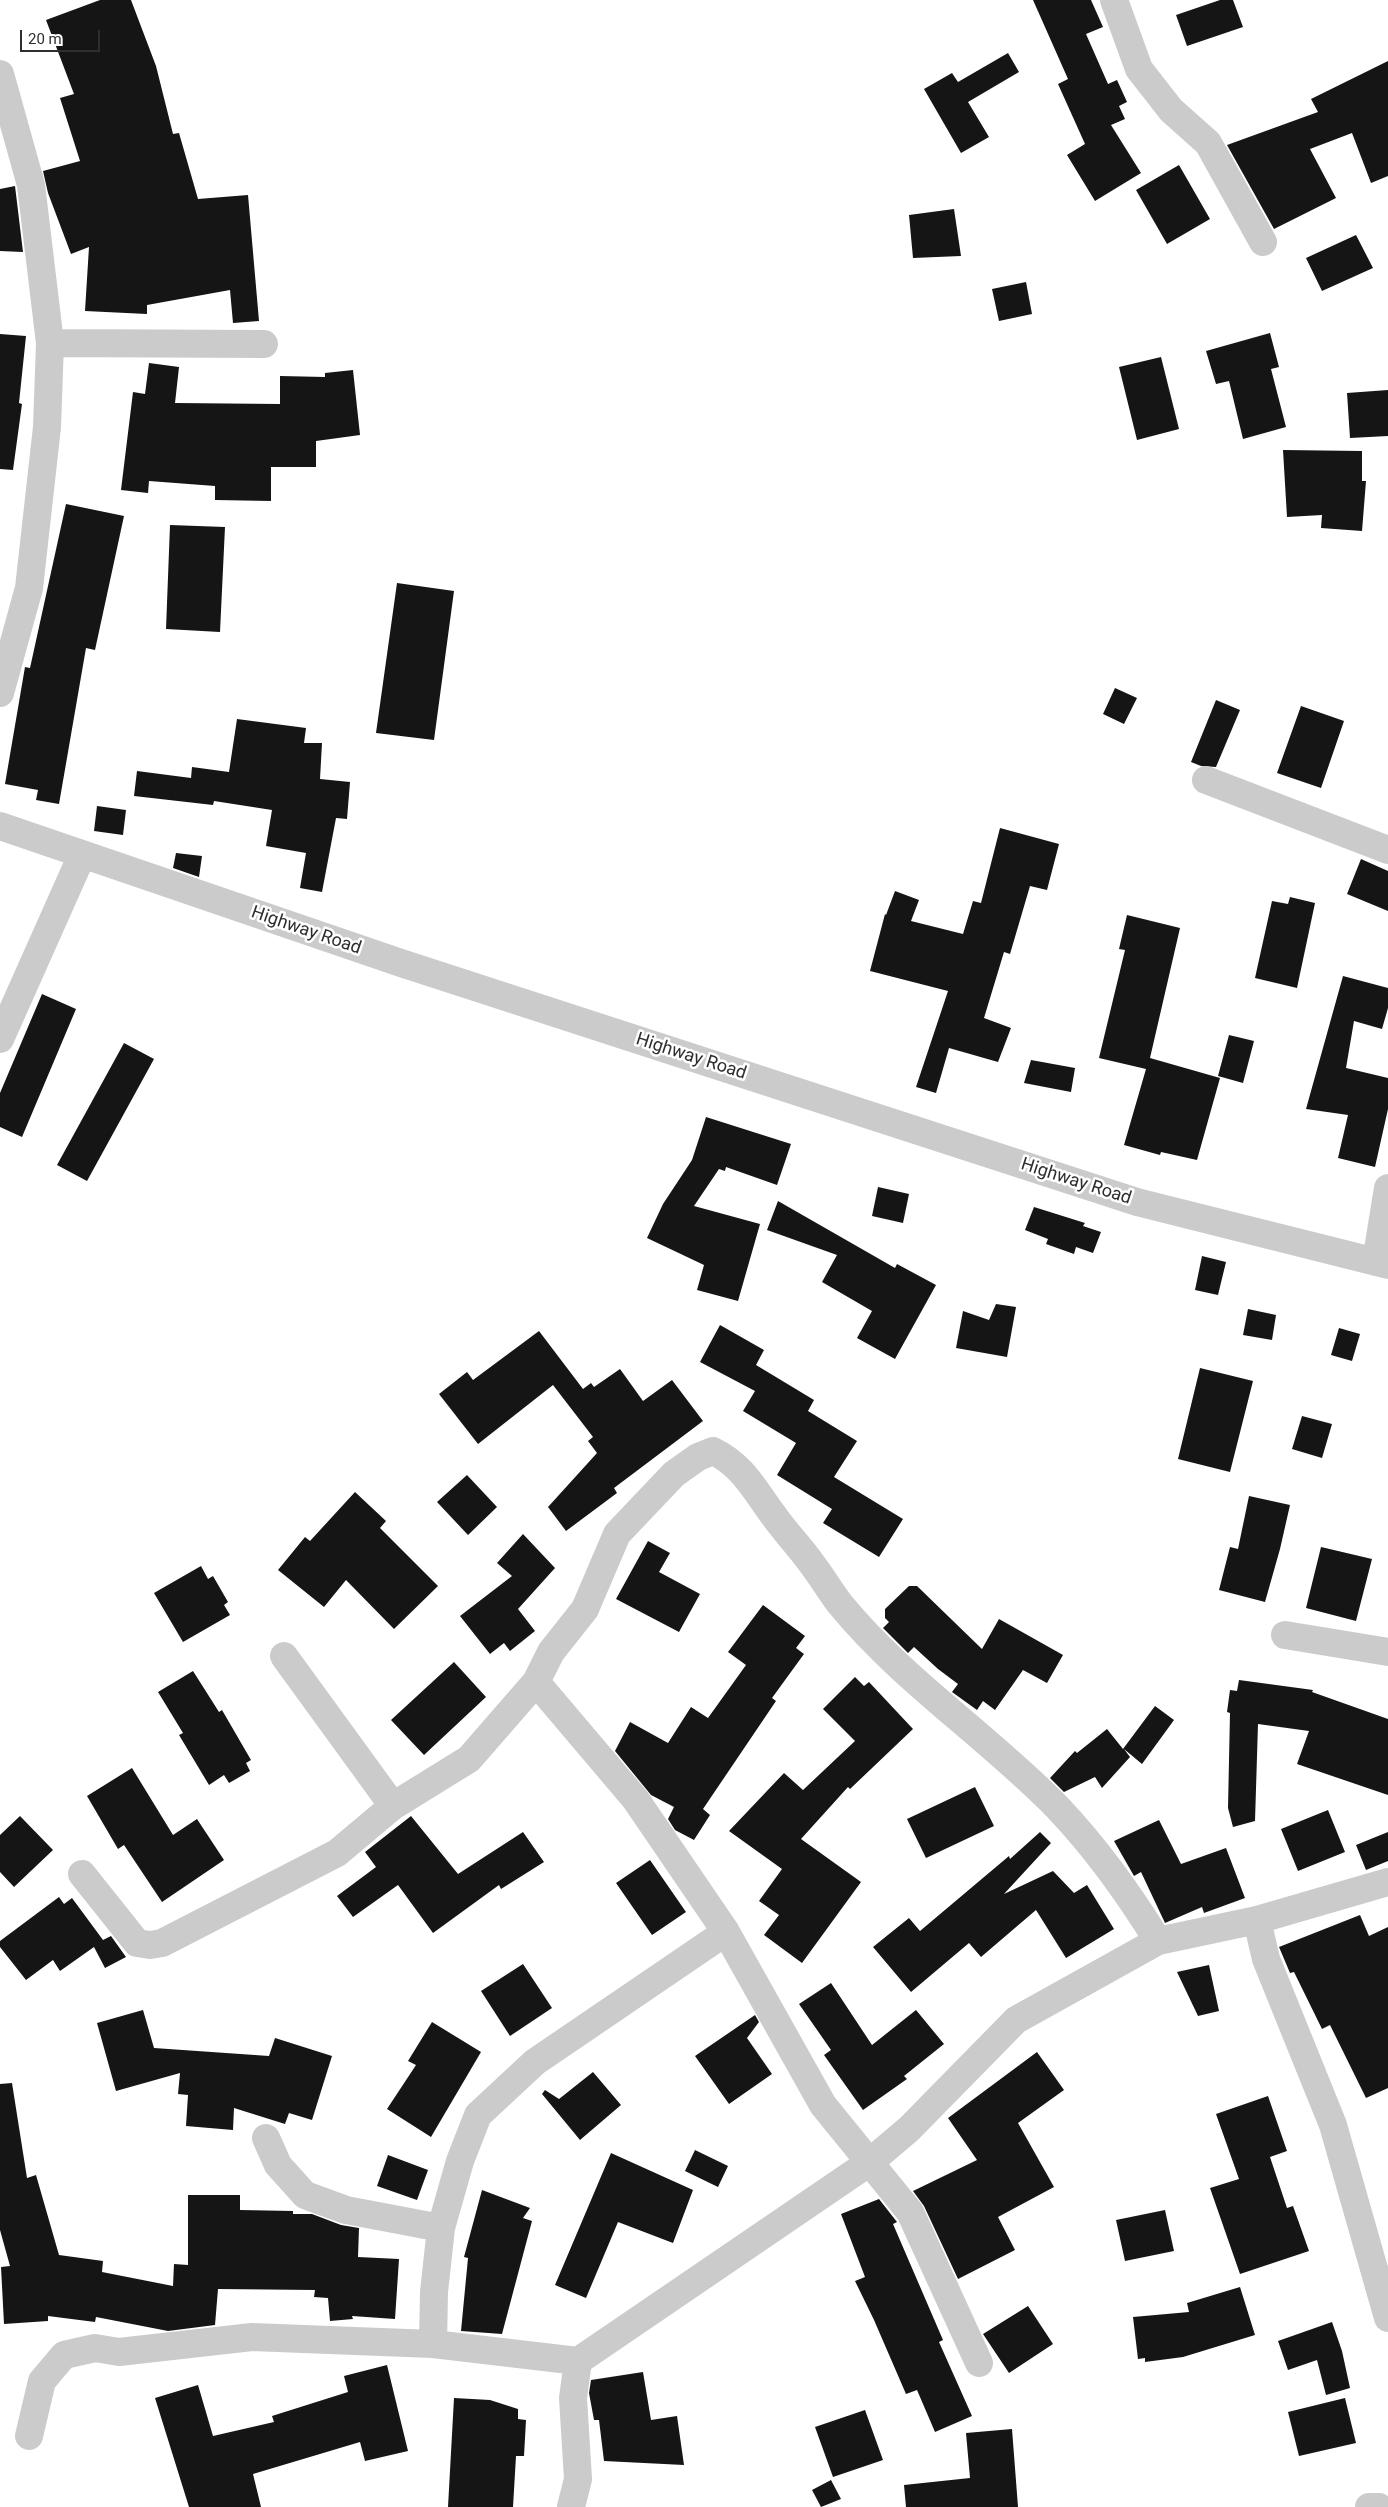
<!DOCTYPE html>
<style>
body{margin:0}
#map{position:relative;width:1388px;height:2507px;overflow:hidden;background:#fff;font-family:Roboto,sans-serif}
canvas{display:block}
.scale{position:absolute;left:20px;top:30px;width:80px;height:22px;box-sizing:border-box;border:2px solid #2e2e2e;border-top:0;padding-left:6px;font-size:15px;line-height:18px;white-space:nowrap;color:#2e2e2e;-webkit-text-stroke:4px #fff;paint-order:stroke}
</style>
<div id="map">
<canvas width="1388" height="2507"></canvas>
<div class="scale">20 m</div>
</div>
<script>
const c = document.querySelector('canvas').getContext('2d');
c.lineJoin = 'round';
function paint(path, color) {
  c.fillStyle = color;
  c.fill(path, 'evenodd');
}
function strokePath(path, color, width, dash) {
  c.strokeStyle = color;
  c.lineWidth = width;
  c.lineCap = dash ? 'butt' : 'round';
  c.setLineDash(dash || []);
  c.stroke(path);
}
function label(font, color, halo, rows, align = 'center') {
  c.font = font + ' Roboto,sans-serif';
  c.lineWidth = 5;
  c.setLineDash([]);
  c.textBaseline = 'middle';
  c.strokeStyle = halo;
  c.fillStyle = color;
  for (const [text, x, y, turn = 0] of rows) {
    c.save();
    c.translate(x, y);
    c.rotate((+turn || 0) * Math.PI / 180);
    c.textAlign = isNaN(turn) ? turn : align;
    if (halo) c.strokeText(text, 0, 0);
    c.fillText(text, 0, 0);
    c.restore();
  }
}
paint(new Path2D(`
 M 100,0 L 131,0 L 156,66 L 173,134 L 179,133 L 198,199 L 248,195 L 259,321 L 233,323 L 230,290 L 147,305 L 147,314 L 85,311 L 89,247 L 71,254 L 48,193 L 43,171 L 80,161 L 60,98 L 74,94 L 46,20 Z
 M 1033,0 L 1091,0 L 1103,27 L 1086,34 L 1108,84 L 1117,80 L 1127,102 L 1119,106 L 1125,119 L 1111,125 L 1141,173 L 1095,201 L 1067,155 L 1085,144 L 1058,84 L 1068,79 Z
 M 1220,0 L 1233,0 L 1243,27 L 1187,46 L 1176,15 Z
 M 1008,53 L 1019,72 L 968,102 L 989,137 L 961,153 L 924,89 L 952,73 L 958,82 Z
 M 1388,61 L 1388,176 L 1371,183 L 1352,133 L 1310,149 L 1336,198 L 1274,229 L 1227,145 L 1318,112 L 1311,99 Z
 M 1179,165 L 1210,219 L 1167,244 L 1136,190 Z
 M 15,186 L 23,252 L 0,251 L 0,189 Z
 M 954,209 L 961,256 L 913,258 L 909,215 Z
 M 1356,235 L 1373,268 L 1322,291 L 1306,258 Z
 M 1026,282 L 1032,314 L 999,321 L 992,289 Z
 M 1270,333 L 1279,367 L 1271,369 L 1286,427 L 1243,439 L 1229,381 L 1216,384 L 1206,351 Z
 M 0,334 L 26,336 L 19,403 L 22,404 L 13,470 L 0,469 Z
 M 1161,357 L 1179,429 L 1137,440 L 1119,367 Z
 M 149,363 L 179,367 L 175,403 L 280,404 L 280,376 L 325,377 L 325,373 L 353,370 L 360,435 L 316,441 L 316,467 L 271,467 L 271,501 L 215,500 L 215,486 L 149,481 L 148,493 L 121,490 L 133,392 L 145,394 Z
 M 1388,390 L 1388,436 L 1350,438 L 1347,393 Z
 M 1283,450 L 1362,451 L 1362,481 L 1366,481 L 1362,531 L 1321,528 L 1322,515 L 1287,517 Z
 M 66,504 L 124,516 L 95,650 L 86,648 L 59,804 L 36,800 L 38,790 L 5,784 L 25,667 L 30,668 Z
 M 170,525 L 225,527 L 220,632 L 166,629 Z
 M 397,583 L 454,591 L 434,740 L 376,733 Z
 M 1115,688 L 1137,698 L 1124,724 L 1103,714 Z
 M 1216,700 L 1240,710 L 1216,767 L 1201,766 L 1191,762 Z
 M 1301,706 L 1344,721 L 1321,788 L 1277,773 Z
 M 237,719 L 306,728 L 304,743 L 322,743 L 320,779 L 350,782 L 347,819 L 336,818 L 322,892 L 300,888 L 306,853 L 266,846 L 272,810 L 214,801 L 213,805 L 134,796 L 137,771 L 191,778 L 192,767 L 229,772 Z
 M 97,806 L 126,810 L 123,835 L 94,831 Z
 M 1000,828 L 1059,844 L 1047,890 L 1030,886 L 1010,954 L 1004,952 L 984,1018 L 1011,1028 L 998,1062 L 949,1048 L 936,1093 L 916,1087 L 948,991 L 870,971 L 885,914 L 886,915 L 895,891 L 919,900 L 911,921 L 963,934 L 973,901 L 981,903 Z
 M 176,853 L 202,856 L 199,877 L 173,868 Z
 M 1361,859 L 1388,871 L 1388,911 L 1347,894 Z
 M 1290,897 L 1315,903 L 1297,988 L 1255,978 L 1272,901 L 1288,904 Z
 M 1127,915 L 1180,928 L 1150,1058 L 1220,1078 L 1197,1160 L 1161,1152 L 1160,1155 L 1124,1145 L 1146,1069 L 1099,1058 L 1125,950 L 1119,949 Z
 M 1343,976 L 1388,988 L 1388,1008 L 1382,1029 L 1354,1021 L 1346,1068 L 1388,1078 L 1388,1109 L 1375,1167 L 1338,1158 L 1348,1115 L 1306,1109 Z
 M 42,994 L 76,1009 L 22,1137 L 0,1127 L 0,1093 Z
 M 1229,1035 L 1254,1041 L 1243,1083 L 1218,1076 Z
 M 124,1043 L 154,1059 L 87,1181 L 57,1165 Z
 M 1031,1060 L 1075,1068 L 1071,1092 L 1024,1083 Z
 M 706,1117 L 791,1144 L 777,1185 L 726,1167 L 725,1171 L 719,1169 L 694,1206 L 760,1224 L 738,1301 L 697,1290 L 704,1265 L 647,1238 L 663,1204 L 692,1160 Z
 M 878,1187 L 909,1194 L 903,1223 L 872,1216 Z
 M 778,1201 L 895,1268 L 897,1264 L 936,1285 L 895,1359 L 857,1338 L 872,1311 L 822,1282 L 837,1255 L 767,1230 Z
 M 1034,1207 L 1085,1223 L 1083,1226 L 1101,1232 L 1093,1253 L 1076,1247 L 1074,1254 L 1046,1244 L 1048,1239 L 1025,1230 Z
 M 1202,1256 L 1226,1262 L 1218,1295 L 1195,1290 Z
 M 996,1304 L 1016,1307 L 1007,1357 L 956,1348 L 963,1311 L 989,1320 Z
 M 1248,1309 L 1276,1315 L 1272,1340 L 1243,1335 Z
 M 720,1325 L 764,1350 L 756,1365 L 814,1400 L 808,1411 L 857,1441 L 834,1477 L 903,1519 L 879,1557 L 823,1523 L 832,1509 L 777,1475 L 796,1443 L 743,1411 L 755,1391 L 700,1362 Z
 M 1339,1328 L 1360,1334 L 1352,1361 L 1331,1355 Z
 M 539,1331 L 583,1389 L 591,1383 L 594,1387 L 620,1369 L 643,1401 L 672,1380 L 703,1421 L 614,1488 L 617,1493 L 566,1531 L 548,1507 L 597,1453 L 588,1441 L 593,1437 L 553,1385 L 478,1444 L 439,1394 L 467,1372 L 473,1380 Z
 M 1200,1368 L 1253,1381 L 1230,1472 L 1178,1459 Z
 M 1302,1416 L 1332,1424 L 1322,1458 L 1292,1449 Z
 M 467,1475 L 497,1507 L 468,1535 L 437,1502 Z
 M 355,1492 L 386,1521 L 380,1528 L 438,1586 L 394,1629 L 346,1580 L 324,1607 L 278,1570 L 305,1537 L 310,1541 Z
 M 1249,1496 L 1290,1505 L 1280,1549 L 1265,1602 L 1219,1590 L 1230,1547 L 1238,1549 Z
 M 523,1534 L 555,1568 L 518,1609 L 535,1631 L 510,1651 L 504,1643 L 490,1654 L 460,1616 L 512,1576 L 497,1563 Z
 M 648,1541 L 670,1553 L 659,1572 L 700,1594 L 679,1632 L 616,1599 Z
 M 1321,1547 L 1372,1559 L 1356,1621 L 1306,1608 Z
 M 201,1566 L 208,1579 L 213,1576 L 228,1602 L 224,1605 L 230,1615 L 183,1642 L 154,1593 Z
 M 909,1586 L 917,1586 L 982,1649 L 999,1619 L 1063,1655 L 1047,1683 L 1023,1670 L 995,1710 L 983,1701 L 977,1710 L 952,1692 L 958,1684 L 938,1669 L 914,1647 L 908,1653 L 883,1628 L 889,1622 L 885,1618 L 885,1609 Z
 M 763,1605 L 805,1636 L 796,1648 L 804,1654 L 772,1698 L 776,1701 L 703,1809 L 710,1815 L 694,1840 L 675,1830 L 668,1819 L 674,1807 L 651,1795 L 615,1751 L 630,1722 L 668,1743 L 691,1707 L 708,1718 L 746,1665 L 728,1652 Z
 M 454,1662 L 486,1697 L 424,1755 L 391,1720 Z
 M 193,1671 L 219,1712 L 222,1710 L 251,1760 L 246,1763 L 250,1771 L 229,1783 L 224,1775 L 209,1785 L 179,1735 L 183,1733 L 158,1692 Z
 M 855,1677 L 864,1686 L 869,1682 L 913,1729 L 850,1789 L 848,1787 L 801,1839 L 861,1882 L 802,1963 L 764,1935 L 779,1915 L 759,1901 L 782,1869 L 729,1831 L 784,1773 L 803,1790 L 855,1741 L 823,1709 Z
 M 1239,1680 L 1313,1690 L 1312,1692 L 1388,1719 L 1388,1795 L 1297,1764 L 1309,1731 L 1258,1724 L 1255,1821 L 1233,1827 L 1228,1808 L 1230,1713 L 1227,1712 L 1230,1690 L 1237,1691 Z
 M 1155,1706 L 1174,1720 L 1142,1764 L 1124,1749 L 1130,1757 L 1102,1788 L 1095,1777 L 1064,1792 L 1050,1778 L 1075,1751 L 1077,1753 L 1107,1729 L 1123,1749 Z
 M 132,1768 L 173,1835 L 197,1819 L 224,1860 L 162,1902 L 124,1845 L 118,1849 L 87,1796 Z
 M 975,1787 L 994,1826 L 926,1858 L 907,1819 Z
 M 1328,1810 L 1345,1852 L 1298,1871 L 1281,1829 Z
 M 20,1816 L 53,1850 L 14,1887 L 0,1872 L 0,1835 Z
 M 411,1816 L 458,1874 L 523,1832 L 544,1862 L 501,1889 L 499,1885 L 433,1933 L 398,1885 L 353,1917 L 337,1896 L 376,1867 L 365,1852 Z
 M 1159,1820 L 1181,1864 L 1226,1848 L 1245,1898 L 1204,1913 L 1202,1907 L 1165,1923 L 1141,1872 L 1134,1876 L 1114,1841 Z
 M 1040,1832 L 1051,1843 L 1004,1894 L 1053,1871 L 1074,1893 L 1087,1885 L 1114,1929 L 1066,1958 L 1036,1910 L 981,1957 L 969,1943 L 911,1992 L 873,1947 L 909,1918 L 920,1931 L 1009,1856 L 1010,1859 Z
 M 1388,1832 L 1388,1861 L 1366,1870 L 1356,1845 Z
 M 650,1860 L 686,1912 L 652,1935 L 616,1883 Z
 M 59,1897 L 64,1904 L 72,1898 L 103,1940 L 101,1941 L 111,1936 L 126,1957 L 105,1968 L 94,1947 L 60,1971 L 53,1960 L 26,1980 L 0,1947 L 0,1941 Z
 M 1360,1915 L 1369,1936 L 1388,1927 L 1388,2088 L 1366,2098 L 1330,2025 L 1322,2029 L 1294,1972 L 1290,1973 L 1279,1947 Z
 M 523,1964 L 552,2008 L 510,2036 L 481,1991 Z
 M 1209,1965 L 1219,2011 L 1198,2016 L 1177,1972 Z
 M 831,1983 L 872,2045 L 916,2010 L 944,2044 L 904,2076 L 907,2079 L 863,2110 L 824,2055 L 831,2050 L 799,2004 Z
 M 143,2010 L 154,2048 L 269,2056 L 275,2038 L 332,2056 L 312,2120 L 289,2113 L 285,2124 L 234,2108 L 233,2130 L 186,2126 L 188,2095 L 178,2094 L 180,2073 L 116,2091 L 97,2023 Z
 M 755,2015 L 759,2022 L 747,2038 L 772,2074 L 729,2104 L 695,2056 Z
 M 432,2022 L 481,2052 L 431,2137 L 387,2109 L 416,2065 L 408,2061 Z
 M 1037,2052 L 1064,2090 L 1018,2123 L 1054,2187 L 998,2217 L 1015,2250 L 958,2279 L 924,2206 L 913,2191 L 977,2160 L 948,2118 Z
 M 593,2072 L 621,2105 L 580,2140 L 542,2094 L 545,2090 L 559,2099 Z
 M 12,2083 L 27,2178 L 36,2175 L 59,2255 L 103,2261 L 102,2272 L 173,2286 L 174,2264 L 188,2265 L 188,2195 L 240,2195 L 240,2210 L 293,2211 L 293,2214 L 312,2214 L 341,2225 L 359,2228 L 358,2257 L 399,2259 L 395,2319 L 352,2316 L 353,2319 L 330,2321 L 328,2298 L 314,2297 L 315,2290 L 218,2289 L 215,2325 L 168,2331 L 96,2317 L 95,2322 L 48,2316 L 48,2321 L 4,2324 L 1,2267 L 10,2266 L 0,2230 L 0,2084 Z
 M 1268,2096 L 1287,2151 L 1270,2157 L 1287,2208 L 1293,2206 L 1309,2251 L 1240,2274 L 1210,2188 L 1239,2179 L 1216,2114 Z
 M 695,2150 L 728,2166 L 718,2187 L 685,2171 Z
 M 611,2153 L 693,2190 L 673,2243 L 618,2222 L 586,2298 L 555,2285 Z
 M 388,2155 L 428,2170 L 417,2200 L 377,2186 Z
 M 482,2190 L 530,2208 L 523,2218 L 532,2221 L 502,2334 L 461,2331 L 468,2258 L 464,2257 Z
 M 879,2199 L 897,2222 L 893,2224 L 943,2340 L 939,2342 L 972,2416 L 935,2432 L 917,2390 L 906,2394 L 874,2320 L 855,2281 L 865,2277 L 841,2214 Z
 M 1165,2210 L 1174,2251 L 1125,2261 L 1116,2220 Z
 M 1240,2287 L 1255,2335 L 1183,2357 L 1145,2362 L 1145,2358 L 1138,2359 L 1133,2317 L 1189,2312 L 1187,2303 Z
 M 1028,2306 L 1053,2344 L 1009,2373 L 983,2334 Z
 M 1332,2322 L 1342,2351 L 1350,2388 L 1326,2395 L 1317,2360 L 1288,2370 L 1278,2341 Z
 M 387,2365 L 408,2451 L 365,2461 L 360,2442 L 253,2474 L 261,2507 L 189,2507 L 155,2398 L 198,2385 L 213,2436 L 274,2422 L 272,2416 L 348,2392 L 344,2376 Z
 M 643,2372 L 651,2420 L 677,2416 L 684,2465 L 604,2461 L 599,2420 L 594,2420 L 589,2393 L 591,2380 Z
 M 454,2398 L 490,2400 L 518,2409 L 518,2419 L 526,2420 L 524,2456 L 516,2456 L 513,2507 L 448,2507 Z
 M 1345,2398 L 1356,2443 L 1299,2456 L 1288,2412 Z
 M 865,2410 L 883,2460 L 833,2477 L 815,2427 Z
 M 1012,2429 L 1018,2507 L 906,2507 L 904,2485 L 970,2478 L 966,2433 Z
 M 831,2480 L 841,2499 L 821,2507 L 812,2490 Z`), '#151515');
strokePath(new Path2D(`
 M 1114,0 L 1139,69 L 1171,110 L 1208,143 L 1263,242
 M 0,74 L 31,185 L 50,343 L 47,427 L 29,588 L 0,693
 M 50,343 L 264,344
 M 1206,780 L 1388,850
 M 0,826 L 401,963 L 1137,1202 L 1388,1265
 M 0,1039 L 82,855
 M 1376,1262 L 1388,1188
 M 1285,1635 L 1388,1652
 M 284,1656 L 393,1806
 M 536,1682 L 636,1800 L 726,1932 L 823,2105 L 910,2212 L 979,2363
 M 82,1874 L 137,1943 L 150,1945 L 162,1943 L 337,1853 L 393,1806 L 469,1759 L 536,1682 L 551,1652 L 585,1609 L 617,1534 L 674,1474 L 698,1457 L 713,1451 C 744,1466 755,1491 774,1516 C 786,1533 800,1547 812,1564 C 822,1577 830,1591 840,1604 C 903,1681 989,1737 1058,1808 C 1096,1848 1129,1894 1158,1941
 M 1257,1920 L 1266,1959 L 1333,2125 L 1388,2318
 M 266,2138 L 278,2165 L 305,2195 L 346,2210 L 441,2228
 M 433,2344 L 434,2292 L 441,2228 L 460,2161 L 478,2115 L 535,2062 L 726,1932
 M 29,2436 L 42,2381 L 64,2355 L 95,2348 L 119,2352 L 252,2337 L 433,2344 L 578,2361 L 870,2162 L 909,2129 L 1016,2020 L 1158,1941 L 1257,1920 L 1388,1882
 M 571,2507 L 578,2479 L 573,2398 L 578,2361
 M 1369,2507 L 1379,2507`), '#cbcbcb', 28);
label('18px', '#2e2e2e', '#fff', [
 ["Highway Road",306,931,19],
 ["Highway Road",691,1057,18],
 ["Highway Road",1076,1182,18]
]);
</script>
